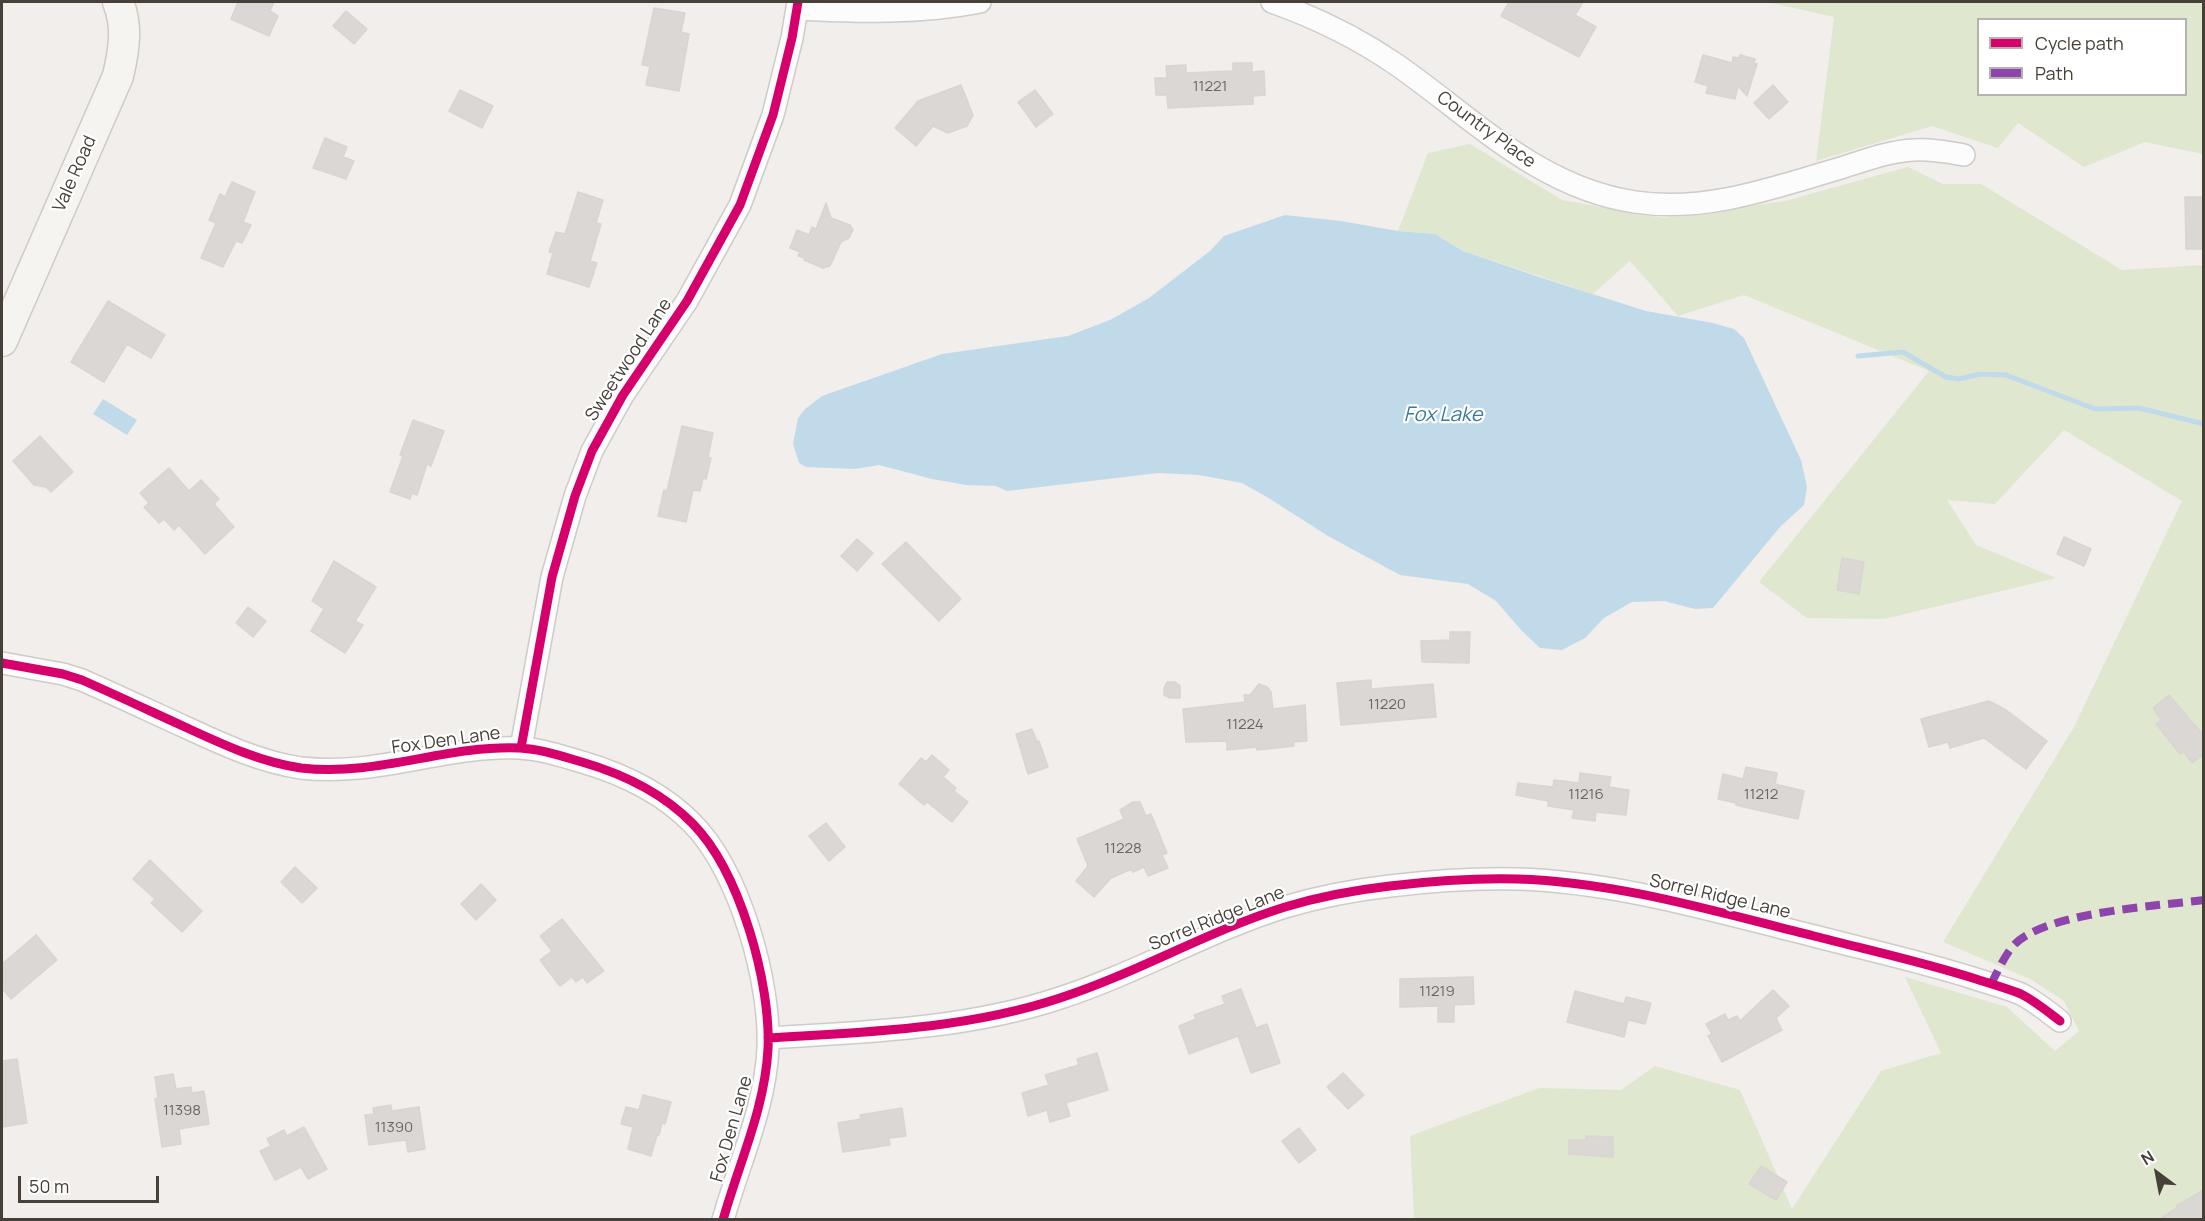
<!DOCTYPE html>
<style>
body{margin:0}
#map{position:relative;width:2205px;height:1221px;overflow:hidden;background:#f1eeeb;font-family:Manrope,sans-serif}
canvas{display:block}
.frame{position:absolute;inset:0;border:3px solid #464038;pointer-events:none}
.legend{position:absolute;left:1977px;top:18px;width:210px;height:78px;box-sizing:border-box;background:#fff;border:2px solid #b5b3af;margin:0;padding:8px 10px;list-style:none;font-size:18px;color:#464038}
.legend li{display:flex;align-items:center;gap:12px;height:30px}
.legend b{width:30px;border:2px solid #b5b3af}
.north{position:absolute;left:2127px;top:1143px;width:60px;height:60px;-webkit-text-stroke:4px #fff;paint-order:stroke;rotate:328deg;font-size:16px;font-weight:700;line-height:24px;text-align:center;color:#464038}
.north::after{content:'';display:block;margin:auto;width:21px;height:27px;background:#464038;clip-path:polygon(50% 0,100% 100%,50% 72%,0 100%)}
.scale{position:absolute;left:18px;top:1176px;width:141px;height:27px;box-sizing:border-box;border:3px solid #464038;border-top:0;padding-left:8px;font-size:18px;line-height:21px;white-space:nowrap;color:#464038;-webkit-text-stroke:4px #fff;paint-order:stroke}
</style>
<div id="map">
<canvas width="2205" height="1221"></canvas>
<div class="frame"></div>
<ul class="legend">
<li><b style="height:8px;background:#d6006c"></b>Cycle path</li>
<li><b style="height:8px;background:#8e44ad"></b>Path</li>
</ul>
<div class="north">N</div>
<div class="scale">50 m</div>
</div>
<script>
const c = document.querySelector('canvas').getContext('2d');
c.lineJoin = 'round';
function paint(path, color) {
  c.fillStyle = color;
  c.fill(path, 'evenodd');
}
function strokePath(path, color, width, dash) {
  c.strokeStyle = color;
  c.lineWidth = width;
  c.lineCap = dash ? 'butt' : 'round';
  c.setLineDash(dash || []);
  c.stroke(path);
}
function label(font, color, halo, rows, align = 'center') {
  c.font = font + ' Manrope,sans-serif';
  c.lineWidth = 4.5;
  c.setLineDash([]);
  c.textBaseline = 'middle';
  c.strokeStyle = halo;
  c.fillStyle = color;
  for (const [text, x, y, turn = 0] of rows) {
    c.save();
    c.translate(x, y);
    c.rotate((+turn || 0) * Math.PI / 180);
    c.textAlign = isNaN(turn) ? turn : align;
    if (halo) c.strokeText(text, 0, 0);
    c.fillText(text, 0, 0);
    c.restore();
  }
}
paint(new Path2D(`
 M 1767,2 L 2203,2 L 2203,154 L 2145,142 L 2084,167 L 2018,123 L 1998,148 L 1932,126 L 1816,161 L 1834,17 ZM 1978,20 L 2186,20 L 2186,94 L 1978,94 Z
 M 1470,144 L 1562,200 L 1663,218 L 1785,201 L 1908,167 L 1943,184 L 1981,184 L 2122,270 L 2203,265 L 2203,1219 L 1414,1219 L 1410,1136 L 1539,1088 L 1621,1090 L 1655,1066 L 1740,1090 L 1792,1209 L 1881,1071 L 1941,1053 L 1905,977 L 2007,1007 L 2055,1051 L 2079,1031 L 2064,1001 L 2030,979 L 1943,942 L 2074,727 L 2182,501 L 2064,430 L 1995,504 L 1947,500 L 1976,545 L 2056,578 L 1884,619 L 1807,618 L 1759,582 L 1929,371 L 1744,295 L 1678,316 L 1630,261 L 1593,294 L 1463,251 L 1435,234 L 1398,231 L 1428,153 Z`), '#dfe8ce');
paint(new Path2D(`
 M 1285,215 L 1341,221 L 1398,231 L 1435,234 L 1463,251 L 1542,278 L 1646,311 L 1713,323 L 1734,329 L 1744,338 L 1801,460 L 1807,487 L 1804,505 L 1780,527 L 1713,608 L 1695,609 L 1664,601 L 1632,602 L 1604,618 L 1585,638 L 1562,650 L 1540,648 L 1521,630 L 1496,601 L 1468,584 L 1400,575 L 1328,536 L 1267,497 L 1242,483 L 1199,475 L 1158,473 L 1007,491 L 996,486 L 966,485 L 932,479 L 879,465 L 855,469 L 806,467 L 799,463 L 793,444 L 798,418 L 805,409 L 822,396 L 942,354 L 1068,336 L 1110,320 L 1149,298 L 1210,251 L 1224,236 Z
 M 103,399 L 137,420 L 127,435 L 93,414 Z`), '#c1daea');
strokePath(new Path2D(`
 M 1858,356 L 1903,352 L 1946,377 L 1959,379 L 1980,374 L 2006,375 L 2095,409 L 2139,408 L 2204,424`), '#c1daea', 5);
const building = new Path2D(`
 M 238,2 L 274,2 L 270,11 L 278,16 L 269,36 L 231,19 Z
 M 1509,2 L 1583,2 L 1575,15 L 1596,27 L 1579,57 L 1501,16 Z
 M 654,8 L 685,13 L 681,32 L 689,34 L 679,91 L 646,85 L 650,66 L 642,65 Z
 M 346,11 L 367,29 L 354,44 L 333,26 Z
 M 1703,55 L 1732,63 L 1733,57 L 1739,58 L 1740,55 L 1755,59 L 1754,63 L 1757,64 L 1747,96 L 1738,86 L 1735,99 L 1706,93 L 1708,86 L 1695,82 Z
 M 1233,63 L 1252,63 L 1252,72 L 1264,71 L 1265,95 L 1253,96 L 1253,104 L 1168,108 L 1167,95 L 1156,95 L 1155,78 L 1167,78 L 1166,66 L 1186,65 L 1186,73 L 1233,71 Z
 M 961,85 L 973,115 L 967,126 L 948,133 L 933,126 L 916,146 L 895,128 L 918,101 Z
 M 1773,85 L 1788,102 L 1769,119 L 1754,103 Z
 M 460,90 L 493,106 L 482,128 L 449,111 Z
 M 1035,90 L 1053,114 L 1036,127 L 1018,102 Z
 M 325,138 L 347,147 L 343,157 L 354,161 L 346,179 L 313,168 Z
 M 232,182 L 255,192 L 243,222 L 251,225 L 242,243 L 236,241 L 223,267 L 201,258 L 216,223 L 209,220 L 220,194 L 225,197 Z
 M 578,192 L 603,200 L 596,223 L 601,224 L 590,261 L 597,263 L 589,287 L 547,274 L 553,253 L 549,252 L 556,232 L 565,234 Z
 M 2185,197 L 2204,197 L 2204,249 L 2186,249 Z
 M 826,203 L 831,218 L 850,225 L 853,230 L 849,238 L 841,242 L 830,266 L 823,268 L 804,260 L 805,258 L 798,256 L 800,252 L 790,248 L 797,230 L 809,235 L 812,227 L 816,229 Z
 M 108,301 L 165,335 L 151,358 L 127,344 L 104,382 L 71,362 Z
 M 413,420 L 444,431 L 431,466 L 427,464 L 417,495 L 412,493 L 410,499 L 390,492 L 403,456 L 400,455 Z
 M 682,426 L 713,433 L 708,457 L 711,458 L 706,479 L 703,478 L 700,491 L 693,490 L 686,522 L 658,516 L 664,490 L 667,491 Z
 M 40,436 L 73,472 L 51,492 L 46,487 L 34,485 L 13,461 Z
 M 169,468 L 189,491 L 201,480 L 219,499 L 214,504 L 234,527 L 205,554 L 179,525 L 174,530 L 164,519 L 159,523 L 144,507 L 149,503 L 140,493 Z
 M 2064,537 L 2091,549 L 2084,566 L 2057,554 Z
 M 857,539 L 873,553 L 857,571 L 841,556 Z
 M 906,542 L 961,599 L 939,621 L 882,564 Z
 M 1842,558 L 1864,562 L 1859,594 L 1837,590 Z
 M 334,561 L 376,587 L 355,621 L 363,625 L 345,653 L 311,631 L 324,609 L 312,601 Z
 M 248,607 L 266,621 L 253,637 L 236,623 Z
 M 1450,632 L 1470,632 L 1469,663 L 1422,662 L 1421,641 L 1450,640 Z
 M 1371,680 L 1371,689 L 1433,684 L 1436,717 L 1341,725 L 1337,683 Z
 M 1167,682 L 1175,682 L 1180,686 L 1180,698 L 1170,698 L 1164,695 L 1164,688 Z
 M 1259,684 L 1267,687 L 1271,692 L 1273,709 L 1305,705 L 1307,741 L 1293,742 L 1294,746 L 1257,750 L 1256,747 L 1227,750 L 1227,741 L 1186,742 L 1183,709 L 1245,702 L 1244,695 L 1250,695 Z
 M 2169,695 L 2204,736 L 2204,754 L 2192,763 L 2183,751 L 2180,754 L 2156,724 L 2162,720 L 2153,708 Z
 M 1989,701 L 2006,710 L 2047,741 L 2026,769 L 1984,738 L 1950,748 L 1948,742 L 1929,747 L 1921,719 Z
 M 1032,729 L 1037,742 L 1039,741 L 1048,767 L 1028,774 L 1016,734 Z
 M 932,755 L 949,770 L 943,777 L 956,788 L 954,791 L 968,802 L 952,822 L 927,802 L 924,805 L 899,784 L 921,758 L 926,762 Z
 M 1746,767 L 1777,773 L 1775,784 L 1804,791 L 1798,819 L 1748,808 L 1736,805 L 1736,803 L 1718,799 L 1723,774 L 1743,779 Z
 M 1580,773 L 1611,777 L 1609,787 L 1629,790 L 1626,815 L 1596,812 L 1595,821 L 1572,818 L 1574,810 L 1548,806 L 1548,801 L 1516,795 L 1518,783 L 1553,787 L 1554,780 L 1579,783 Z
 M 1133,802 L 1140,802 L 1146,816 L 1151,814 L 1167,853 L 1162,855 L 1168,868 L 1148,876 L 1144,867 L 1133,872 L 1131,869 L 1111,878 L 1094,897 L 1076,881 L 1088,866 L 1077,839 L 1124,819 L 1120,810 Z
 M 826,823 L 845,847 L 829,861 L 809,836 Z
 M 150,860 L 202,911 L 182,932 L 151,903 L 155,899 L 133,879 Z
 M 295,867 L 317,888 L 302,903 L 281,882 Z
 M 481,884 L 496,900 L 476,920 L 461,904 Z
 M 562,919 L 604,971 L 587,983 L 583,977 L 576,982 L 572,977 L 560,986 L 540,960 L 552,951 L 540,936 Z
 M 36,935 L 57,960 L 11,999 L 2,988 L 2,964 Z
 M 1473,977 L 1474,1004 L 1454,1005 L 1454,1022 L 1438,1022 L 1438,1006 L 1400,1007 L 1400,979 Z
 M 1241,989 L 1256,1028 L 1267,1024 L 1280,1063 L 1251,1073 L 1238,1036 L 1189,1054 L 1179,1026 L 1196,1019 L 1194,1015 L 1225,1004 L 1222,996 Z
 M 1773,990 L 1789,1006 L 1776,1018 L 1782,1030 L 1722,1062 L 1708,1036 L 1712,1034 L 1706,1024 L 1725,1014 L 1728,1020 L 1737,1016 L 1740,1021 Z
 M 1575,991 L 1624,1004 L 1626,997 L 1651,1003 L 1645,1024 L 1628,1020 L 1624,1037 L 1567,1022 Z
 M 1097,1053 L 1108,1090 L 1066,1103 L 1070,1116 L 1050,1122 L 1047,1110 L 1028,1116 L 1022,1093 L 1049,1085 L 1045,1075 L 1079,1065 L 1077,1059 Z
 M 17,1059 L 27,1123 L 2,1127 L 2,1061 Z
 M 1343,1073 L 1364,1095 L 1348,1109 L 1327,1087 Z
 M 173,1074 L 176,1089 L 191,1087 L 192,1093 L 204,1091 L 209,1124 L 179,1129 L 181,1144 L 162,1147 L 155,1099 L 158,1098 L 155,1077 Z
 M 643,1095 L 671,1102 L 665,1124 L 662,1123 L 659,1135 L 657,1135 L 651,1156 L 628,1149 L 633,1127 L 621,1124 L 626,1107 L 639,1110 Z
 M 391,1105 L 392,1111 L 419,1107 L 425,1149 L 408,1152 L 406,1140 L 369,1145 L 365,1115 L 374,1114 L 373,1108 Z
 M 902,1108 L 906,1136 L 889,1138 L 890,1145 L 843,1152 L 838,1123 L 861,1119 L 860,1115 Z
 M 304,1127 L 327,1169 L 308,1179 L 301,1167 L 275,1180 L 260,1151 L 271,1146 L 267,1139 L 284,1130 L 287,1136 Z
 M 1299,1128 L 1316,1150 L 1299,1163 L 1282,1141 Z
 M 1586,1136 L 1613,1137 L 1613,1157 L 1569,1154 L 1569,1140 L 1586,1140 Z
 M 1761,1166 L 1787,1182 L 1776,1200 L 1749,1184 Z
 M 2204,1190 L 2204,1220 L 2158,1220 L 2177,1208 L 2176,1206 Z`);
paint(building, '#dad7d4');
strokePath(building, '#d9d5d1', 1.5);
const minor = new Path2D(`
 M 1272,2 C 1317,18 1358,38 1397,65 C 1473,118 1539,188 1635,202 C 1706,213 1776,187 1844,167 C 1866,160 1890,151 1914,150 C 1931,149 1947,152 1964,155
 M 797,9 C 859,12 920,14 980,2
 M 2,663 L 63,674 L 82,680 C 116,695 150,711 185,727 C 222,744 260,762 301,768 C 377,777 445,745 519,748 C 541,749 561,756 582,762 C 623,774 663,793 693,824 C 740,872 771,983 768,1049 C 765,1108 739,1163 723,1220
 M 521,748 L 552,577 L 575,496 L 592,451 L 623,395 L 687,301 L 740,205 L 773,115 L 792,38 L 798,2
 M 768,1038 C 866,1032 967,1029 1060,998 C 1137,973 1208,931 1285,907 C 1318,897 1355,890 1390,886 C 1432,881 1475,878 1517,879 C 1618,882 1717,912 1814,936 C 1868,950 1923,962 1976,979 C 1991,984 2006,988 2021,994 C 2035,1001 2047,1011 2060,1021`);
const secondary = new Path2D(`
 M 2,341 L 118,76 C 124,50 128,26 118,2`);
strokePath(minor, '#ceccc9', 24);
strokePath(secondary, '#cfcbc3', 33);
strokePath(minor, '#fdfcfc', 21);
strokePath(secondary, '#f6f4f0', 30);
strokePath(new Path2D(`
 M 1991,984 C 1998,971 2004,956 2014,945 C 2045,912 2158,906 2204,900`), '#8e44ad', 8, [15, 8]);
strokePath(new Path2D(`
 M 2,663 L 63,674 L 82,680 C 116,695 150,711 185,727 C 222,744 260,762 301,768 C 377,777 445,745 519,748 C 541,749 561,756 582,762 C 623,774 663,793 693,824 C 740,872 771,983 768,1049 C 765,1108 739,1163 723,1220
 M 521,748 L 552,577 L 575,496 L 592,451 L 623,395 L 687,301 L 740,205 L 773,115 L 792,38 L 798,2
 M 768,1038 C 866,1032 967,1029 1060,998 C 1137,973 1208,931 1285,907 C 1318,897 1355,890 1390,886 C 1432,881 1475,878 1517,879 C 1618,882 1717,912 1814,936 C 1868,950 1923,962 1976,979 C 1991,984 2006,988 2021,994 C 2035,1001 2047,1011 2060,1021`), '#d6006c', 9);
label('15px', '#6c6660', null, [
 ["11221",1210,87],
 ["11220",1387,705],
 ["11224",1245,725],
 ["11216",1586,795],
 ["11212",1761,795],
 ["11228",1123,849],
 ["11219",1437,992],
 ["11398",182,1111],
 ["11390",394,1128]
]);
label('18px', '#464038', '#fff', [
 ["Country Place",1486,130,36],
 ["Vale Road",75,174,-66],
 ["Sweetwood Lane",629,360,-57],
 ["Fox Den Lane",446,741,-8],
 ["Sorrel Ridge Lane",1720,897,13],
 ["Sorrel Ridge Lane",1217,919,-22],
 ["Fox Den Lane",732,1129,-74]
]);
label('italic 20px', '#3a79a0', '#fff', [
 ["Fox Lake",1443,415]
]);
</script>
